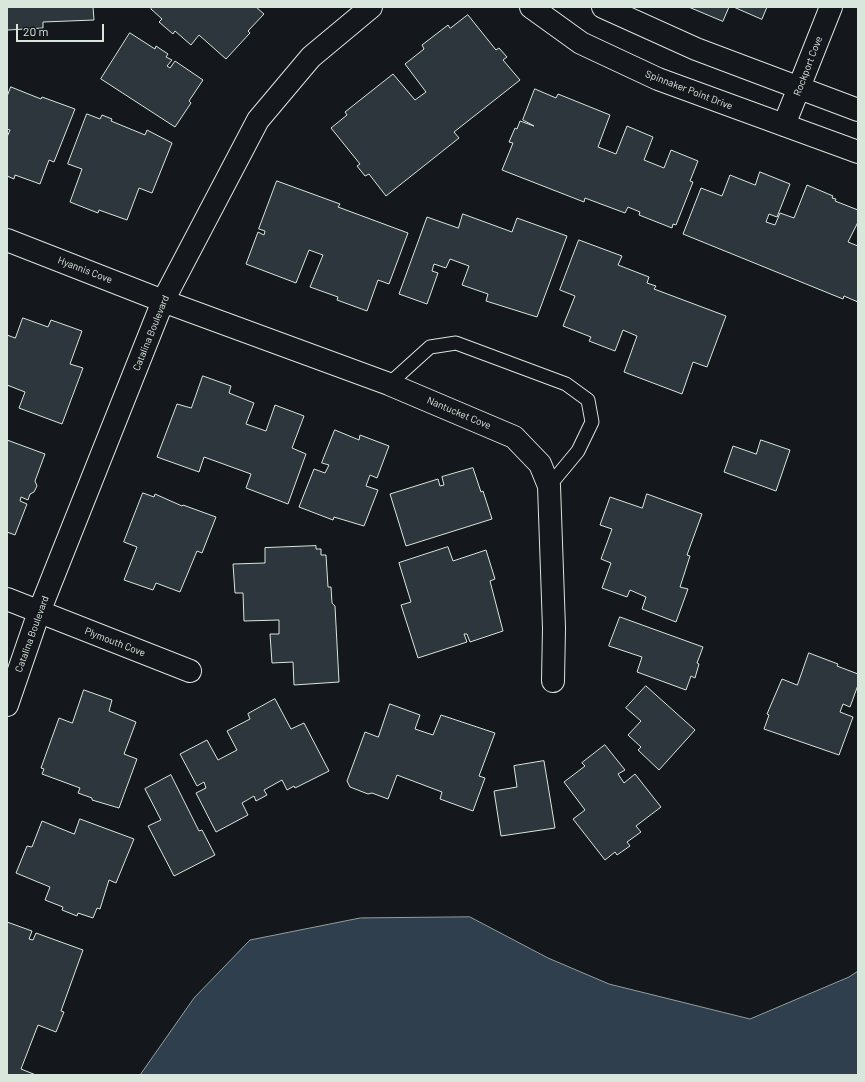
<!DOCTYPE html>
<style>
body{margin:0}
#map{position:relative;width:865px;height:1082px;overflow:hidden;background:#14181c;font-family:Barlow,sans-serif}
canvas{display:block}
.frame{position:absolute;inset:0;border:8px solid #d8e6dc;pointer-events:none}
.scale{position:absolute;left:16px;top:24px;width:88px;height:18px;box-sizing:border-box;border:2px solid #d8e6dc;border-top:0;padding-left:5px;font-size:12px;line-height:14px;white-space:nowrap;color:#d8e6dc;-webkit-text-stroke:3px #14181c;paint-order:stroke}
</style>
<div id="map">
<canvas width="865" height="1082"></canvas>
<div class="frame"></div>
<div class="scale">20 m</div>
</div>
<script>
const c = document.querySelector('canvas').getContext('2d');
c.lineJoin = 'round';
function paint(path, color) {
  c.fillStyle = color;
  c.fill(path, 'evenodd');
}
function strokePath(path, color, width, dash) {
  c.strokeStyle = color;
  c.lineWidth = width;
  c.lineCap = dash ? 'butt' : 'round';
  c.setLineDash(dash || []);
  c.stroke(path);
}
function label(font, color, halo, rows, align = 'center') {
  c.font = font + ' Barlow,sans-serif';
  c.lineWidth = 3;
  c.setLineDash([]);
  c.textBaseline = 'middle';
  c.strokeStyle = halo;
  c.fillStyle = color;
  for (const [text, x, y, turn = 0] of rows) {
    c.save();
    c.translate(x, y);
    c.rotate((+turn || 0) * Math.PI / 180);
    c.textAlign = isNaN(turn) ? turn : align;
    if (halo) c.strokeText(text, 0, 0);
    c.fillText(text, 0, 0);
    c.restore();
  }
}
const water = new Path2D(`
 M 470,917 L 548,958 L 609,984 L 750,1019 L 849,977 L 858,971 L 858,1075 L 140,1075 L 194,998 L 250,940 L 360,918 Z`);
paint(water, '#2f3f4d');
strokePath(water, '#939e99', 1);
const building = new Path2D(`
 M 7,7 L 93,7 L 94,20 L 43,22 L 43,28 L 8,30 Z
 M 153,7 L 256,7 L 264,14 L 248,31 L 250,33 L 226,59 L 199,35 L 191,45 L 175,31 L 173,34 L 159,22 L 162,19 L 151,9 Z
 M 689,7 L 729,7 L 723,21 Z
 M 734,7 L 767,7 L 762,19 Z
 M 468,15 L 496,50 L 499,48 L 507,57 L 503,60 L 520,80 L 454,132 L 459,138 L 386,196 L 369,174 L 365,176 L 357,166 L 360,164 L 331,128 L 347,115 L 345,112 L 393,74 L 415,100 L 426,92 L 405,64 L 424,49 L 422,45 L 448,25 L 450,28 Z
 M 130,33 L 155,49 L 156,46 L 168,54 L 166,57 L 172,60 L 167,66 L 170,68 L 175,61 L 203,80 L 189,101 L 191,103 L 175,127 L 101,79 Z
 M 11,87 L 41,99 L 42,97 L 75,109 L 54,162 L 49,160 L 40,184 L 15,175 L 14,179 L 7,176 L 7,137 L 10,130 L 7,129 L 7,97 Z
 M 535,89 L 556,98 L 558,94 L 610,115 L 598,147 L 616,154 L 627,126 L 653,137 L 644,160 L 664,168 L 671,150 L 698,161 L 690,181 L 693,182 L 676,225 L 673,224 L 672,228 L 639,215 L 640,212 L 628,207 L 625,213 L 585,198 L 584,202 L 502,170 L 513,143 L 509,142 L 515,128 L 517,129 L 520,121 L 534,126 L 523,120 Z
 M 87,114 L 100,119 L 102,115 L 112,119 L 111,121 L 145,135 L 147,130 L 172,143 L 152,193 L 139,188 L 127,220 L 99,210 L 98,213 L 70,202 L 82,169 L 68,164 Z
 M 760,172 L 790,184 L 777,217 L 769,214 L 766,222 L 775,225 L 780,213 L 794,218 L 807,185 L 833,196 L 832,198 L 836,199 L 835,201 L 858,210 L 858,222 L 848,242 L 858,246 L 858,302 L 844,296 L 843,299 L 683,234 L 701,188 L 722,196 L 730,175 L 755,185 Z
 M 277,181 L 340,204 L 338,207 L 408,233 L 389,284 L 378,280 L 367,311 L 337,300 L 338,297 L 310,287 L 323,255 L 309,250 L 296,283 L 246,264 L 258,232 L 264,235 L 265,231 L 259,229 Z
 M 463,214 L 512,232 L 517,218 L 567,236 L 537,317 L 486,301 L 488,294 L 462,285 L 469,266 L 450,259 L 446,268 L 434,264 L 432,271 L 438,273 L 427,304 L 399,294 L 427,217 L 458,228 Z
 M 579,240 L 622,256 L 618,265 L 649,277 L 647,283 L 656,286 L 654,289 L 726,316 L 707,367 L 693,362 L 682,394 L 624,372 L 637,336 L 623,330 L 615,351 L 589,341 L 591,337 L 563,326 L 575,296 L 560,290 Z
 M 23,318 L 48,327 L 51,320 L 82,331 L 70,364 L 83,368 L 62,424 L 19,408 L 25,392 L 7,385 L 7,335 L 15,338 Z
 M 203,376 L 231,386 L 229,393 L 254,403 L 246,424 L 266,431 L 275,405 L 304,416 L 292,448 L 306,454 L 288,504 L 246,488 L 251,474 L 204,457 L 199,472 L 157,457 L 177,404 L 191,408 Z
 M 335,430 L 359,440 L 360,435 L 389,446 L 377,478 L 370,475 L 366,486 L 378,490 L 364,526 L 334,517 L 333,520 L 299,507 L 314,469 L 325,473 L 329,465 L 322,463 Z
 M 7,440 L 45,454 L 35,481 L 37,486 L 34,492 L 30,494 L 28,500 L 21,497 L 20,501 L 27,504 L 15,535 L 7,532 Z
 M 761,440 L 790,450 L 776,491 L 724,472 L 733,446 L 756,454 Z
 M 473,468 L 481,492 L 483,491 L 492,519 L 406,546 L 390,494 L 438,479 L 440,486 L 444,485 L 442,477 Z
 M 143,493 L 154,497 L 155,494 L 182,506 L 183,505 L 216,517 L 202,553 L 197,551 L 180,592 L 156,583 L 153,590 L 124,580 L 137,547 L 124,542 Z
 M 647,494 L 702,514 L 687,555 L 690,556 L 680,587 L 688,589 L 676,622 L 642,609 L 646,597 L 630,590 L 627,597 L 602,588 L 611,563 L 601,559 L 612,529 L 600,525 L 610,497 L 642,508 Z
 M 316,546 L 316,549 L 321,549 L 321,555 L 326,555 L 328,587 L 331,587 L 332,603 L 335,606 L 339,682 L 294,685 L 293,662 L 272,663 L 270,634 L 279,634 L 279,620 L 244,621 L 243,593 L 235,593 L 233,564 L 265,563 L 265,548 Z
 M 448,547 L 453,561 L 486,550 L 495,579 L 490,581 L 503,631 L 470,642 L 467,634 L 464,634 L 467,642 L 418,658 L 401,605 L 411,602 L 399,563 Z
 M 620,617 L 703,647 L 697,663 L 699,664 L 695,678 L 691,676 L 686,690 L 637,672 L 642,657 L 609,646 Z
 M 809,653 L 838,664 L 837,666 L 858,674 L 858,685 L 850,707 L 843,704 L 840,712 L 853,717 L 839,755 L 764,729 L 769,715 L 767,714 L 782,679 L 797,685 Z
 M 646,686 L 695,730 L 659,770 L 638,750 L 641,747 L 628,735 L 641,721 L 626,708 Z
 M 84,690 L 112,700 L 109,711 L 136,722 L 124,754 L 137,759 L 119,808 L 92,800 L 92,798 L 78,793 L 80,788 L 42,774 L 44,769 L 41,768 L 59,718 L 72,723 Z
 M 275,699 L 291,729 L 304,723 L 329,771 L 295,788 L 294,786 L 287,790 L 282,780 L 264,790 L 267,795 L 256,801 L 254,796 L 242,803 L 248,815 L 216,832 L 196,793 L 206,788 L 204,782 L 197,786 L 180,754 L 207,740 L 218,760 L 237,750 L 227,731 L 250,719 L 248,714 Z
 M 390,704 L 420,715 L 415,729 L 433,735 L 441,715 L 495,733 L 479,776 L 485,778 L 473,811 L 440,799 L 442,792 L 397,775 L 388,799 L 372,793 L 368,794 L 350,787 L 347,781 L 365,732 L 378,737 Z
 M 605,745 L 625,770 L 618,774 L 624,783 L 635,774 L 661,807 L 636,826 L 641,832 L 627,842 L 630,846 L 617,855 L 615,852 L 605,860 L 573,819 L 585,810 L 564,782 L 585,766 L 582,763 Z
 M 544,761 L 555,828 L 501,836 L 494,791 L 517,787 L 514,766 Z
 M 171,775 L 199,831 L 202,830 L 215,855 L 174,876 L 148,826 L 161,820 L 145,789 Z
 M 80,819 L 134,839 L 116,883 L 109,880 L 100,909 L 97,908 L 93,918 L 78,913 L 77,916 L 62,910 L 63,907 L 45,900 L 50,887 L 16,873 L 27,846 L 32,847 L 42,821 L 74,834 Z
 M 7,922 L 32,931 L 29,939 L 33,940 L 36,933 L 83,950 L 61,1011 L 64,1012 L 56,1032 L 38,1025 L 21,1069 L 36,1075 L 7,1075 Z`);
paint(building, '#2c363c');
strokePath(building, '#d8e6dc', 1);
const service = new Path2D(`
 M 389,384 L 430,347 L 456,343 L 566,384 L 588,400 L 592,422 L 578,451 L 549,486`);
const minor = new Path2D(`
 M 531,7 L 581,43 L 658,79 L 858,152
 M 603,7 L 696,49 L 858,110
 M 784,125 L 831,7
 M 7,240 L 163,301 L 389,384 L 514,437 L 540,464 L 549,486 L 554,628 L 553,681
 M 7,599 L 190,671
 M 7,705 L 39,612 L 163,301 L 258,120 L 311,57 L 371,7`);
strokePath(service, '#d8e6dc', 15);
strokePath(minor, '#d8e6dc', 24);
strokePath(service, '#14181c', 13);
strokePath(minor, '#14181c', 22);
label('10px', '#d8e6dc', '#14181c', [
 ["Rockport Cove",808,66,-69],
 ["Spinnaker Point Drive",689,90,21],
 ["Hyannis Cove",85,270,21],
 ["Catalina Boulevard",151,333,-68],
 ["Nantucket Cove",459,413,23],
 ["Catalina Boulevard",32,634,-70],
 ["Plymouth Cove",115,642,21]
]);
</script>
